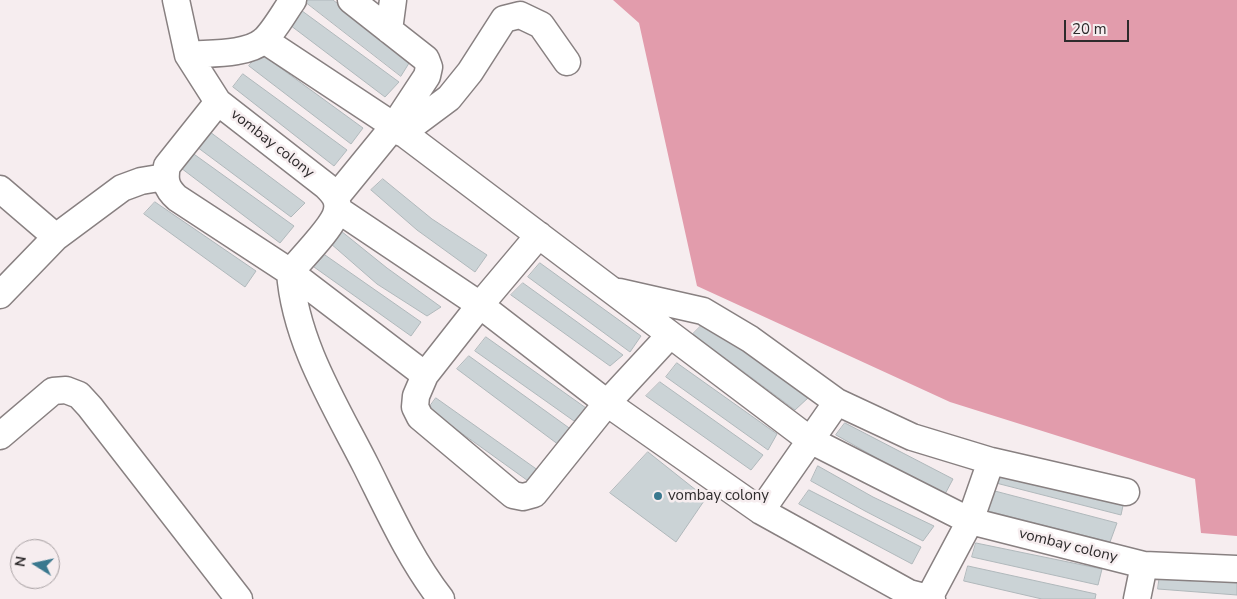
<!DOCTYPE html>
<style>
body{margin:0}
#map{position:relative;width:1237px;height:599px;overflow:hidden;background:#f6edef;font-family:"Nunito Sans",sans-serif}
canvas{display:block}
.north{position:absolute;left:10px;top:539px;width:50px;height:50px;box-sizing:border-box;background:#f6edef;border:1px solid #a69fa1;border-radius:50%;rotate:280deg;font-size:14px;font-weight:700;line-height:20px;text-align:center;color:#2e2b2c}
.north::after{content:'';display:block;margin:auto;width:18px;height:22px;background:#3a788e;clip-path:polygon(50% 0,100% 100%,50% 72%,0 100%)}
.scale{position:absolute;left:1064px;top:20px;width:65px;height:22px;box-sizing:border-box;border:2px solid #2e2b2c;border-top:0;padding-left:6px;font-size:15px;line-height:18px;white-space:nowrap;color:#2e2b2c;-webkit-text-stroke:4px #f6edef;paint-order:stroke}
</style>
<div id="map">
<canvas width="1237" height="599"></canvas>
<div class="north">N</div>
<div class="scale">20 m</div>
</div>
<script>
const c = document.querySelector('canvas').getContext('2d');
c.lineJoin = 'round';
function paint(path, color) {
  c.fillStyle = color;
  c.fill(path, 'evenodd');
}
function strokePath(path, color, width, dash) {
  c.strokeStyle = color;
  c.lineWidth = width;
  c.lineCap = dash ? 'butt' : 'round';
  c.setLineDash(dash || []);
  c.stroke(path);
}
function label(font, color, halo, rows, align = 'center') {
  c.font = font + ' "Nunito Sans",sans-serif';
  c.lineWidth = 5;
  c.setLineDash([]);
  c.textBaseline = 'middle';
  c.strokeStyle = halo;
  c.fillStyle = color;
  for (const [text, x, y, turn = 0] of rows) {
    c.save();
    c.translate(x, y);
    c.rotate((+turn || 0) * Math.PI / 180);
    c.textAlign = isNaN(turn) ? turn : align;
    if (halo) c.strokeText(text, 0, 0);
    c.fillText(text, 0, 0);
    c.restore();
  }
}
paint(new Path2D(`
 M 613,0 L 1237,0 L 1237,536 L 1201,533 L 1195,479 L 950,402 L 697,286 L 639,23 Z`), '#e29cac');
const building = new Path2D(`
 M 303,0 L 333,0 L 411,60 L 401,76 Z
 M 294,5 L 399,82 L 385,97 L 282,19 Z
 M 260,53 L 363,128 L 351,144 L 249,66 Z
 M 243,74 L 347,150 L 334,166 L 233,87 Z
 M 206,129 L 305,203 L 291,217 L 193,144 Z
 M 191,152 L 294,226 L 280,243 L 177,165 Z
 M 383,179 L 432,219 L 487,255 L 475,272 L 417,230 L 371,190 Z
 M 155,202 L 256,271 L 245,287 L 144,214 Z
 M 341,231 L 387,268 L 441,307 L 427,316 L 377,284 L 330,243 Z
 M 325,255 L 421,322 L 411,336 L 314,267 Z
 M 540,263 L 641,336 L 630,352 L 528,277 Z
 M 523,283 L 623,355 L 610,366 L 511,295 Z
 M 704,323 L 809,397 L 795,410 L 693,334 Z
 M 486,337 L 586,408 L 574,421 L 475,351 Z
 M 469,356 L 572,430 L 559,445 L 457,369 Z
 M 677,363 L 777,434 L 768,450 L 666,377 Z
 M 660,382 L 763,455 L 751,470 L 646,396 Z
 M 436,398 L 542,473 L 531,483 L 428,409 Z
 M 845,423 L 953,479 L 944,496 L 836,435 Z
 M 648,452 L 706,498 L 676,542 L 610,493 Z
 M 818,466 L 873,497 L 934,526 L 923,541 L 865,511 L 811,481 Z
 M 996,469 L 1124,501 L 1121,515 L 992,482 Z
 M 809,490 L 921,547 L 912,564 L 799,504 Z
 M 991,490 L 1117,523 L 1110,542 L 984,510 Z
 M 976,543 L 1102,569 L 1098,585 L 972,557 Z
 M 968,566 L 1096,594 L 1095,599 L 1042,599 L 964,581 Z
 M 1160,574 L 1237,577 L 1237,595 L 1158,589 Z`);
paint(building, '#cbd3d6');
strokePath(building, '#b0b8bb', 1);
const minor = new Path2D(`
 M 176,0 L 188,55 L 218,102 L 326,186 C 333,193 339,199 337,210 C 335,225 301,259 290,272
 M 389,30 L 393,0
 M 264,40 L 394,126 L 810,440 L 970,521 L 1144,565 L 1237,569
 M 188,55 C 210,53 246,55 263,41 C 273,33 285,11 293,0
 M 218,102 L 167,166 C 164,180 166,188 177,198 L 290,272 L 425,375
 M 402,133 L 449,98 L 470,72 L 504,19 L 520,15 L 541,25 L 567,62
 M 0,189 L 56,237
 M 336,197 L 394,126 L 427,76 L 429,67 L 426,59 L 351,0
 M 337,209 L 480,305 L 607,403 L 761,511 L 909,593 L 932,599
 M 539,235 L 480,305 L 425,375 L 416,396 L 415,407 L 420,417 L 513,495 L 523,497 L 534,494 L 607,403 L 670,335
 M 290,272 C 295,342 335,405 366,466 C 389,512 410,559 441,599
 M 619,292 L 703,311 L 750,339 L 837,402 L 912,437 L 991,461 L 1126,492
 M 0,295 L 56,237 L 122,188 L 141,181 L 165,177
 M 0,436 L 53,391 L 66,390 L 79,395 L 90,407 L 239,599
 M 761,511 L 837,402
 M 929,598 L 970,521 L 991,461
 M 1137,599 L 1144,565`);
strokePath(minor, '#888081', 29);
strokePath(minor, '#fff', 26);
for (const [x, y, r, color] of [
 [658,496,5,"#3a788e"]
]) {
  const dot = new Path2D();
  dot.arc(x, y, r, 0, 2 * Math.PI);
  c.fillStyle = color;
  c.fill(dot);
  strokePath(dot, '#f6edef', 2);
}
label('15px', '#2e2b2c', '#f6edef', [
 ["vombay colony",272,144,38],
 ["vombay colony",1068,546,14]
]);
label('15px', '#2e2b2c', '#f6edef', [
 ["vombay colony",668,496]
], 'left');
</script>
